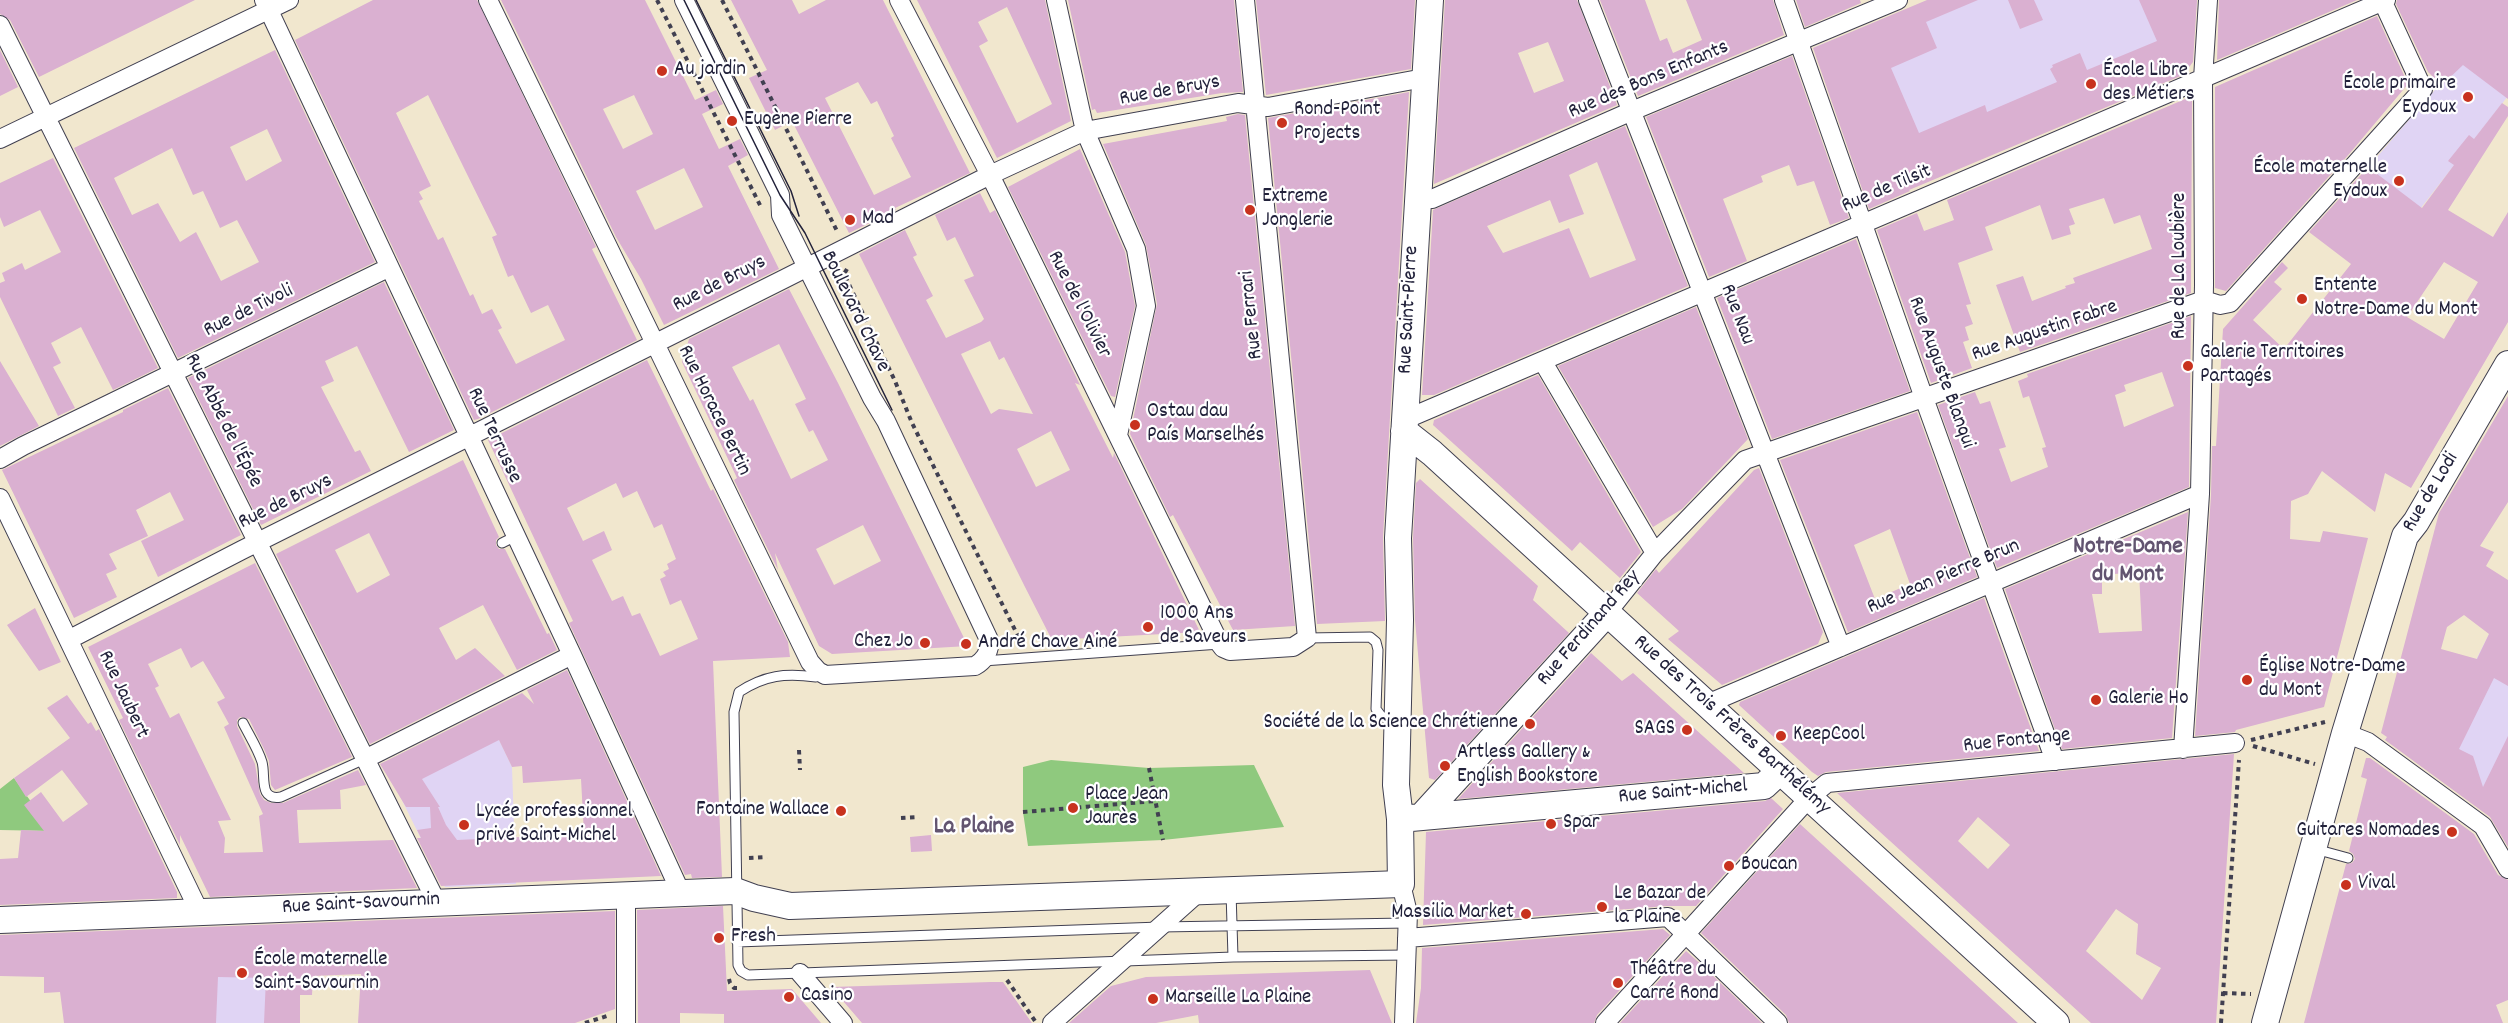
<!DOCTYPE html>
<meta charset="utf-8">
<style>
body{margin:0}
canvas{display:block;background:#f1e7ce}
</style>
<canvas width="2508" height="1023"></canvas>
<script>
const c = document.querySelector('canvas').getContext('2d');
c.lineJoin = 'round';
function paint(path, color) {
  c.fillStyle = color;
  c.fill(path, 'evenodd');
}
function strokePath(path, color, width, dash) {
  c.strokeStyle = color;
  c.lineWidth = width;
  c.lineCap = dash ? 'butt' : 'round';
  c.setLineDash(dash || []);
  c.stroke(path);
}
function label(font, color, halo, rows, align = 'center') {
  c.font = font + ' Dekko,sans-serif';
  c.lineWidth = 4.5;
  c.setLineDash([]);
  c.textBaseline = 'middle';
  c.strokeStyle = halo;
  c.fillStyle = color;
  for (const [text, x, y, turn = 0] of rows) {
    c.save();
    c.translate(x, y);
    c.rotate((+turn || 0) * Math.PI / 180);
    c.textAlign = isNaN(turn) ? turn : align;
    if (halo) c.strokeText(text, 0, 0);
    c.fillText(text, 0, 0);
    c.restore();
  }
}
paint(new Path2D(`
 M 1933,0 L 2197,0 L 2191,64 L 1872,206 L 1815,47 Z
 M 2495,36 L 2508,96 L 2399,236 L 2344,195 L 2440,84 L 2432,76 L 2428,65 Z
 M 2490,632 L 2508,644 L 2508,740 L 2475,805 L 2444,724 Z
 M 486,712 L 512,767 L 516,884 L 445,887 L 384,764 Z
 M 276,925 L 272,1023 L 207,1023 L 212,928 Z`), '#e0d4f4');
paint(new Path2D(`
 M 1051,760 L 1149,768 L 1254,765 L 1284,827 L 1163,840 L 1028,846 L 1023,812 L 1023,767 Z
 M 14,778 L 52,831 L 0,830 L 0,789 Z`), '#8fc97e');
paint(new Path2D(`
 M 0,0 L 195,0 L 39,77 L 10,20 L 0,14 Z
 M 373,0 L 477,0 L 596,247 L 592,249 L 637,340 L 478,419 L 474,420 L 295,40 ZM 428,95 L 497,235 L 492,237 L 508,277 L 513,275 L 531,313 L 548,305 L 565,340 L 516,364 L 498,330 L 502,328 L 492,309 L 482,314 L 473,294 L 470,296 L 443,237 L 438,240 L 419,201 L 423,199 L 419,192 L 431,186 L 396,113 Z
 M 501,0 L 645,0 L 695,100 L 716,90 L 723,104 L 702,114 L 719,149 L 740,139 L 748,155 L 728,166 L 779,269 L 664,325 L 641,279 L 616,237 ZM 634,95 L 653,134 L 623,149 L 603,109 ZM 684,168 L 703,207 L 655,230 L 636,191 Z
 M 731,0 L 792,0 L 799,14 L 826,0 L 883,0 L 970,173 L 895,208 L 896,210 L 849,233 L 792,121 L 775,130 L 749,78 L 767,70 ZM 858,82 L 871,104 L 877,101 L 894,136 L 891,138 L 911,177 L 874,195 L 825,98 Z
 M 917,0 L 1045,0 L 1071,121 L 997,158 ZM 1007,7 L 1052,104 L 1017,123 L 979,46 L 988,41 L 978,22 Z
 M 1068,0 L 1234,0 L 1243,92 L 1222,93 L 1097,113 L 1095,109 L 1092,110 Z
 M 1256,0 L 1415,0 L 1411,69 L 1266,95 Z
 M 1445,0 L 1577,0 L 1617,105 L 1434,184 ZM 1548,42 L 1564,81 L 1534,93 L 1518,53 Z
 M 1600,0 L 1645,0 L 1660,41 L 1667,38 L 1673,53 L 1702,40 L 1686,0 L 1773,0 L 1784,35 L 1638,96 Z
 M 1796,0 L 1860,0 L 1861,3 L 1805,27 Z
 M 1927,0 L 1978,0 L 1926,22 L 1937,48 L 1891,68 L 1919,133 L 1985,105 L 1987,112 L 2057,82 L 2050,69 L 2053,67 L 2052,65 L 2080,53 L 2087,70 L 2157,41 L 2139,0 L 2197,0 L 2193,62 L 2183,75 L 1909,190 L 1910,191 L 1869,209 L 1813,48 Z
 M 2008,0 L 2034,0 L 2043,20 L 2020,29 Z
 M 2219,0 L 2357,0 L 2217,60 Z
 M 2397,0 L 2508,0 L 2508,99 L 2463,65 L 2442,85 L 2428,72 L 2396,4 Z
 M 2377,16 L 2408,84 L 2350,153 L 2226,291 L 2215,288 L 2215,87 Z
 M 0,50 L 18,87 L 0,96 Z
 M 275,50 L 375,262 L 178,358 L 74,148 ZM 267,129 L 282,161 L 246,181 L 230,147 ZM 172,148 L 193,195 L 203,191 L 220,228 L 237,220 L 259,262 L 221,281 L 196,232 L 180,242 L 158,203 L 132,215 L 114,178 Z
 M 1792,56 L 1849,218 L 1830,225 L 1814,181 L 1797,186 L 1789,165 L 1761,176 L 1763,182 L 1723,199 L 1747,261 L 1709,277 L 1646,117 Z
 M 1409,92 L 1383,537 L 1385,621 L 1317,624 L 1268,118 Z
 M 2190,97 L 2192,99 L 2191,293 L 2020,352 L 1996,285 L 2023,276 L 2032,301 L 2066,288 L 2065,286 L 2075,283 L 2073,278 L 2152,249 L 2140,215 L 2114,224 L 2104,198 L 2069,209 L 2075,224 L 2069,226 L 2071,234 L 2052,240 L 2040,205 L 1985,227 L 1993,250 L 1958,263 L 1971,304 L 1966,305 L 1973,324 L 1965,327 L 1969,340 L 1963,342 L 1972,368 L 1931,383 L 1877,230 L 1917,213 L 1924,231 L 1954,220 L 1947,200 Z
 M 2502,103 L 2508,107 L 2508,116 L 2448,210 L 2493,237 L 2508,212 L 2508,322 L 2411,488 L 2385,473 L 2375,512 L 2322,471 L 2308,494 L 2291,501 L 2290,539 L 2320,542 L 2323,531 L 2368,538 L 2324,707 L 2236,730 L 2235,732 L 2195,736 L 2211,495 L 2212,446 L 2216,446 L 2223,329 L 2282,262 L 2288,268 L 2274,282 L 2282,289 L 2253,320 L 2284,349 L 2351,264 L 2309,232 L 2368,167 L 2422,208 L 2454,165 L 2448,161 L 2469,135 L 2474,139 ZM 2444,262 L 2478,282 L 2444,339 L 2407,317 Z
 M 1238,114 L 1245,115 L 1295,626 L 1233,630 L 1173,515 L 1170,517 L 1130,434 L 1157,304 L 1146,245 L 1103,144 L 1227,121 L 1226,117 Z
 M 1625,126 L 1688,286 L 1434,395 L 1422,395 L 1433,210 ZM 1597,162 L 1636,260 L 1590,278 L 1569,228 L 1503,253 L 1487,226 L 1550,200 L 1559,223 L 1584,214 L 1569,175 Z
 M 1080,149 L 1125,252 L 1135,306 L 1115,397 L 1111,396 L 1008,187 Z
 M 53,158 L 158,368 L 113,390 L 81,327 L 51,343 L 61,363 L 53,367 L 75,408 L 58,416 L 0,297 L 0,283 L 5,281 L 2,273 L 22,263 L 25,270 L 61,252 L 40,210 L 4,227 L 0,217 L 0,183 Z
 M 980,193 L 990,213 L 995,210 L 1080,385 L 1075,383 L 1113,458 L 1114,453 L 1200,632 L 1052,640 L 1025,587 L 859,254 L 905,230 L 917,255 L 913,257 L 933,296 L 926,300 L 946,338 L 981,322 L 984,319 L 964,280 L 974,276 L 955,237 L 947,241 L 935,215 ZM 990,341 L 999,360 L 1004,357 L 1033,414 L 999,409 L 991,414 L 961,354 ZM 1051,431 L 1070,470 L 1036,487 L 1017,449 Z
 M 1856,239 L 1910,391 L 1772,439 L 1717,298 Z
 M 384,282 L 454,430 L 409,452 L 357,346 L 325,361 L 334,381 L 321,387 L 355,452 L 360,450 L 371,471 L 261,525 L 188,378 Z
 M 789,289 L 838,383 L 968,646 L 832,654 L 819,646 L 775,553 L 778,570 L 734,480 L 737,478 L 682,362 L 689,339 ZM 779,344 L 806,399 L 795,404 L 809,432 L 813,430 L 828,460 L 791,479 L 753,399 L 750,401 L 732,367 ZM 863,525 L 881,561 L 834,585 L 816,549 Z
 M 1696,307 L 1748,439 L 1682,509 L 1653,527 L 1558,366 Z
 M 2191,316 L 2189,487 L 1997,568 L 1938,405 L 1975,392 L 1980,404 L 1990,401 L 2006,447 L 1999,449 L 2011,482 L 2048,467 L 2042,448 L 2046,447 L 2029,396 L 2023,398 L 2018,381 L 2028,377 L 2027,374 ZM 2162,372 L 2174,406 L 2124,427 L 2115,395 L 2126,391 L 2124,385 Z
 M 647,360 L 711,491 L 713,489 L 788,642 L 790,657 L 713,661 L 722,877 L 692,878 L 691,874 L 685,875 L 569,623 L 573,621 L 488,440 ZM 616,483 L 623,498 L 637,491 L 654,528 L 662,524 L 676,559 L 667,564 L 669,569 L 663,572 L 666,576 L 660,579 L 670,605 L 681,600 L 698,639 L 660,656 L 640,613 L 632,616 L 623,596 L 612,601 L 592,560 L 612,550 L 604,531 L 583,541 L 567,508 Z
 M 0,361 L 39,426 L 0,446 Z
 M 1538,375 L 1641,552 L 1620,578 L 1580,542 L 1572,551 L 1433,425 L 1434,420 Z
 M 168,388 L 241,535 L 158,577 L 141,541 L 184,520 L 170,492 L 136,510 L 148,536 L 109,554 L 117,569 L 106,574 L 117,597 L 74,618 L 2,470 L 123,412 L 123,410 Z
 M 2508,396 L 2508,502 L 2480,546 L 2494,552 L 2486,566 L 2508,580 L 2508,686 L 2494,678 L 2459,749 L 2473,756 L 2483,787 L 2508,736 L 2508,847 L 2490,817 L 2385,740 L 2387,737 L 2381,733 L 2439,513 ZM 2464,615 L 2489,634 L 2477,659 L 2441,649 L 2447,627 Z
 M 1917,412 L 1977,577 L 1848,632 L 1780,460 ZM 1890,529 L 1910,584 L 1875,599 L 1854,545 Z
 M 463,460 L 499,537 L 496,540 L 496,545 L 499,549 L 505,549 L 547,634 L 549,633 L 557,650 L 517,670 L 483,605 L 439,628 L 456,660 L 475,648 L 505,676 L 370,744 L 276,554 ZM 369,533 L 390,575 L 357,593 L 335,550 Z
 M 1759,468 L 1823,632 L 1818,644 L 1722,685 L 1668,639 L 1679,631 L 1637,593 L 1656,569 L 1659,573 L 1754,470 Z
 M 1420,479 L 1538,586 L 1533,600 L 1569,633 L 1435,780 L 1429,778 L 1415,620 L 1413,538 L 1416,483 Z
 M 2188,512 L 2172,738 L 2062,749 L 2005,589 ZM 2139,572 L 2142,631 L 2099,633 L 2092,594 L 2102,594 L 2102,575 Z
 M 255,563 L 352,757 L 275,790 L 271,785 L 269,761 L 264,749 L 249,719 L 240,717 L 237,720 L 237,726 L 255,764 L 260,794 L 264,800 L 271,803 L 283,803 L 358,770 L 366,785 L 340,790 L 341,809 L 297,810 L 299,843 L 393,840 L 417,888 L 210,897 L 180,835 L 180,845 L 119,720 L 123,718 L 88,647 ZM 181,648 L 191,668 L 203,661 L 225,698 L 217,702 L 229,724 L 224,727 L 263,814 L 259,816 L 263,852 L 224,853 L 225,838 L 218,821 L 231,820 L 179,713 L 170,718 L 155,688 L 159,686 L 148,664 Z
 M 1984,598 L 2039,751 L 1826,772 L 1818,776 L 1812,772 L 1739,705 L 1740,702 Z
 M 35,608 L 61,662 L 39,671 L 7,625 Z
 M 1591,653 L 1622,681 L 1633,673 L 1744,773 L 1458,799 Z
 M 567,670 L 661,876 L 441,886 L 417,838 L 421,838 L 417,830 L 431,828 L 430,807 L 406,807 L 380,764 L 522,693 L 534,704 L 527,690 ZM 499,740 L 512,767 L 522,766 L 523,783 L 581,779 L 584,834 L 457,840 L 446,825 L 438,807 L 440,807 L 422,779 Z
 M 67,695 L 88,724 L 91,722 L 96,731 L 99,729 L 177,892 L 177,898 L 0,905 L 0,859 L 18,858 L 21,830 L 44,831 L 24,805 L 41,792 L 63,822 L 88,804 L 62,770 L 26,797 L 14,778 L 70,738 L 47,708 Z
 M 2234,754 L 2216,1023 L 2091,1023 L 1837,793 ZM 1978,817 L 2010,845 L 1988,869 L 1958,841 ZM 2116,909 L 2138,924 L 2136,954 L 2161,968 L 2142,1000 L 2086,951 Z
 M 2366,758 L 2370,758 L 2474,834 L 2498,875 L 2508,880 L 2508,1000 L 2496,1005 L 2503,1023 L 2304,1023 L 2346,864 L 2352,863 L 2355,859 L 2353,854 L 2349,851 L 2367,779 L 2361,777 Z
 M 1771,798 L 1783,809 L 1696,906 L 1667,906 L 1423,925 L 1426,832 L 1765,801 Z
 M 1800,824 L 1902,917 L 2018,1023 L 1789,1023 L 1786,1015 L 1701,933 Z
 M 931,835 L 932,851 L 911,852 L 910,837 Z
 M 723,906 L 727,991 L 792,989 L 821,1023 L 724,1023 L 724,1014 L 680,1013 L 680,1023 L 638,1023 L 637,910 Z
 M 615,911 L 615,1009 L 575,1023 L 358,1023 L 361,974 L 313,976 L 312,995 L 300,995 L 300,1023 L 264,1023 L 266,978 L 218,977 L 216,1023 L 64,1023 L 60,992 L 44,993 L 44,977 L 0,976 L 0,935 Z
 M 1663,929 L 1670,935 L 1597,1015 L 1594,1023 L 1416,1023 L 1421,988 L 1422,948 Z
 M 1686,951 L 1704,967 L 1762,1023 L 1620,1023 Z
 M 1370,970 L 1392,1023 L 1199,1023 L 1198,1015 L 1156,1023 L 1069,1023 L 1111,986 L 1146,977 Z
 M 991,982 L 1003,982 L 1032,1023 L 862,1023 L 831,987 Z`), '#dab0d1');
const lane = new Path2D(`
 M 502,543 L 516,536
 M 1307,638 L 1370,637 L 1376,642 L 1378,650 L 1376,709 L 1382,717 L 1396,717
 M 983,661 L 1220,644
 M 816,677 C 785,673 765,675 739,692 L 734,712 L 738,965 L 741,971 L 748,975 L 1233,957 L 1407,955
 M 243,723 C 249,735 258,749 262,762 C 266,776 258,801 281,797 L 367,758
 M 2315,849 L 2348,858
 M 1231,892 L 1233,957
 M 737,942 L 1160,927 L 1407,923`);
const street = new Path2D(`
 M 264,0 L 572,655 L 681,893
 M 488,0 L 810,662 L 818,671 L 825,675 L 975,666 C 985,660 988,654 990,642 L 886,421 L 872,398 L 781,215 L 780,195 L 684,0
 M 899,0 L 990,175 L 1220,644 L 1223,648 L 1230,651 L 1293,647 L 1307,638 L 1245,0
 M 1056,0 L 1085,131 L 1136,249 L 1146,306 L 1118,435
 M 1588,0 L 1841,647
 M 1784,0 L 1924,398 L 2055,761
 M 0,25 L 436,901
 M 0,139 L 289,0
 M 1417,200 L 1432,199 L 1632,111 L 1898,0
 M 1543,362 L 1655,553
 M 1404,420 L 2386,0
 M 0,459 L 23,446 L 388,268
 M 0,498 L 200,913
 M 1607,613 L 1655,553 L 1745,460 L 2204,300 L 2220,305 L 2230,303 L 2423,89 L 2382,0
 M 70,639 L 242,550 L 784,279 L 990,175 L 1085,131 L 1238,103 L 1268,107 L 1424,78
 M 1707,704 L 2200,494
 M 2345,733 L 2368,742 L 2483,826 L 2508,869
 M 2183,749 L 2200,494 L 2204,285 L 2203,79 L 2208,0
 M 367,758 L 572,655
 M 1401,884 L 1408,913 L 1404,1023
 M 626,896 L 626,1023
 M 1407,938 L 1668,917 L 1778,1023
 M 800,973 L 843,1023
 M 1052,1023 L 1200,891
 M 1605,1023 L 1809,798 L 1827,783 L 2235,743`);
const secondary = new Path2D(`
 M 1404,431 L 1432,453 L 2056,1023
 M 1422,816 L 1607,613
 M 1400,819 L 1764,786 L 1780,771
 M 0,920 L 735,891 L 754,898 L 790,906 L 1401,884 L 1400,819 L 1396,785 L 1400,620 L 1398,538 L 1430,0
 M 2265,1023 L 2345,733 L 2405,536 L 2416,522 L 2508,364`);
strokePath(lane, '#414051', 11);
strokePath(street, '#414051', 20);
strokePath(secondary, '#414051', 28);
strokePath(new Path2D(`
 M 657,0 L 761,207
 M 722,0 L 838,233
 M 847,269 L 844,274 L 895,381 L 912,423 L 1023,646
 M 2251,740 L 2325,722
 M 2253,746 L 2315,764
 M 799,750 L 800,770
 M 1149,768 L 1163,840
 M 1023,812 L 1156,801
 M 901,818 L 919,817
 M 749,858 L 767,857
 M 729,979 L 730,983 L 734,988 L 740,988
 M 1007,980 L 1035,1021
 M 2223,993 L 2251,994
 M 585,1023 L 607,1016
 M 2221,1023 L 2239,760`), '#414051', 4, [4.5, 4.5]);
strokePath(lane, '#fff', 9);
strokePath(street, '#fff', 18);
strokePath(secondary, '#fff', 26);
strokePath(new Path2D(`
 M 684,0 L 780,195 L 805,233 L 892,410
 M 696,0 L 791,191 L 799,216`), '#22223b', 1.5);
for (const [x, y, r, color] of [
 [662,71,6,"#c8321e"],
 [2091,84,6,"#c8321e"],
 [2468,97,6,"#c8321e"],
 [732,121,6,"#c8321e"],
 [1282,123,6,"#c8321e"],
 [2399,181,6,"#c8321e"],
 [1250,210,6,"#c8321e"],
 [850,220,6,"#c8321e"],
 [2302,299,6,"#c8321e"],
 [2188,366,6,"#c8321e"],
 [1135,425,6,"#c8321e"],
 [1148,627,6,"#c8321e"],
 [925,643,6,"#c8321e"],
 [966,644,6,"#c8321e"],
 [2247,680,6,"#c8321e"],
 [2096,700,6,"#c8321e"],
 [1530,724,6,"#c8321e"],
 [1687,730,6,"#c8321e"],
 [1781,736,6,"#c8321e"],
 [1445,766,6,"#c8321e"],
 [1073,808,6,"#c8321e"],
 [841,811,6,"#c8321e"],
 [1551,824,6,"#c8321e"],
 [464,825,6,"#c8321e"],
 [2452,832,6,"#c8321e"],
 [1729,866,6,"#c8321e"],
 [2346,885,6,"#c8321e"],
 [1602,907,6,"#c8321e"],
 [1526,914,6,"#c8321e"],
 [719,938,6,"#c8321e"],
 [242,973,6,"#c8321e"],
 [1618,983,6,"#c8321e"],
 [789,997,6,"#c8321e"],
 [1153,999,6,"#c8321e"]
]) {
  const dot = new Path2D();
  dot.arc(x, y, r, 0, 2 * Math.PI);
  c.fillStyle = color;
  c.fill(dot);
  strokePath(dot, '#fff', 2);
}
label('21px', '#22223b', '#fff', [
 ["Au jardin",674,71],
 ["École Libre",2103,72],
 ["des Métiers",2103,96],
 ["École primaire",2456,85,"right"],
 ["Eydoux",2456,109,"right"],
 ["Rond-Point",1294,111],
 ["Projects",1294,135],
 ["Eugène Pierre",744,121],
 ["École maternelle",2387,169,"right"],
 ["Eydoux",2387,193,"right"],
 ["Extreme",1262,198],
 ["Jonglerie",1262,222],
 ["Mad",862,220],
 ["Entente",2314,287],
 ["Notre-Dame du Mont",2314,311],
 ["Galerie Territoires",2200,354],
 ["Partagés",2200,378],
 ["Ostau dau",1147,413],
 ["País Marselhés",1147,437],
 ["1000 Ans",1160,615],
 ["de Saveurs",1160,639],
 ["Chez Jo",913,643,"right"],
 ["André Chave Ainé",978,644],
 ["Église Notre-Dame",2259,668],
 ["du Mont",2259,692],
 ["Galerie Ho",2108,700],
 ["Société de la Science Chrétienne",1518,724,"right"],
 ["SAGS",1675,730,"right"],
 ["KeepCool",1793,736],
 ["Artless Gallery &",1457,754],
 ["English Bookstore",1457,778],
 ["Place Jean",1085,796],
 ["Jaurès",1085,820],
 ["Fontaine Wallace",829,811,"right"],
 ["Lycée professionnel",476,813],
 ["privé Saint-Michel",476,837],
 ["Spar",1563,824],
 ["Guitares Nomades",2440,832,"right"],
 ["Boucan",1741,866],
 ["Vival",2358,885],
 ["Le Bazar de",1614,895],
 ["la Plaine",1614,919],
 ["Massilia Market",1514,914,"right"],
 ["Fresh",731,938],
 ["École maternelle",254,961],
 ["Saint-Savournin",254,985],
 ["Théâtre du",1630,971],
 ["Carré Rond",1630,995],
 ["Casino",801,997],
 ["Marseille La Plaine",1165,999]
], 'left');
label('21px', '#22223b', '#fff', [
 ["Rue des Bons Enfants",1649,81,-23],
 ["Rue de Bruys",1170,92,-10],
 ["Rue de Tilsit",1887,190,-23],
 ["Rue de La Loubière",2181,266,-90],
 ["Rue de Bruys",720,285,-27],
 ["Rue de l'Olivier",1078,305,63],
 ["Rue Saint-Pierre",1410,310,-87],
 ["Rue de Tivoli",249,312,-26],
 ["Boulevard Chave",854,312,64],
 ["Rue Ferrari",1253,315,-96],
 ["Rue Nau",1736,315,69],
 ["Rue Augustin Fabre",2045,332,-19],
 ["Rue Auguste Blanqui",1940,373,70],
 ["Rue Horace Bertin",713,411,64],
 ["Rue Abbé de l'Épée",222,421,63],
 ["Rue Terrusse",493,436,65],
 ["Rue de Lodi",2432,493,-59],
 ["Rue de Bruys",286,503,-26],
 ["Rue Jean Pierre Brun",1944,578,-23],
 ["Rue Ferdinand Rey",1590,629,-49],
 ["Rue Jaubert",122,695,65],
 ["Rue des Trois Frères Barthélémy",1731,726,42],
 ["Rue Fontange",2017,742,-6],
 ["Rue Saint-Michel",1683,793,-5],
 ["Rue Saint-Savournin",361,905,-3]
]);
label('bold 24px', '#625470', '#fff', [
 ["Notre-Dame",2128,549],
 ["du Mont",2128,577],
 ["La Plaine",974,829]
]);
</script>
